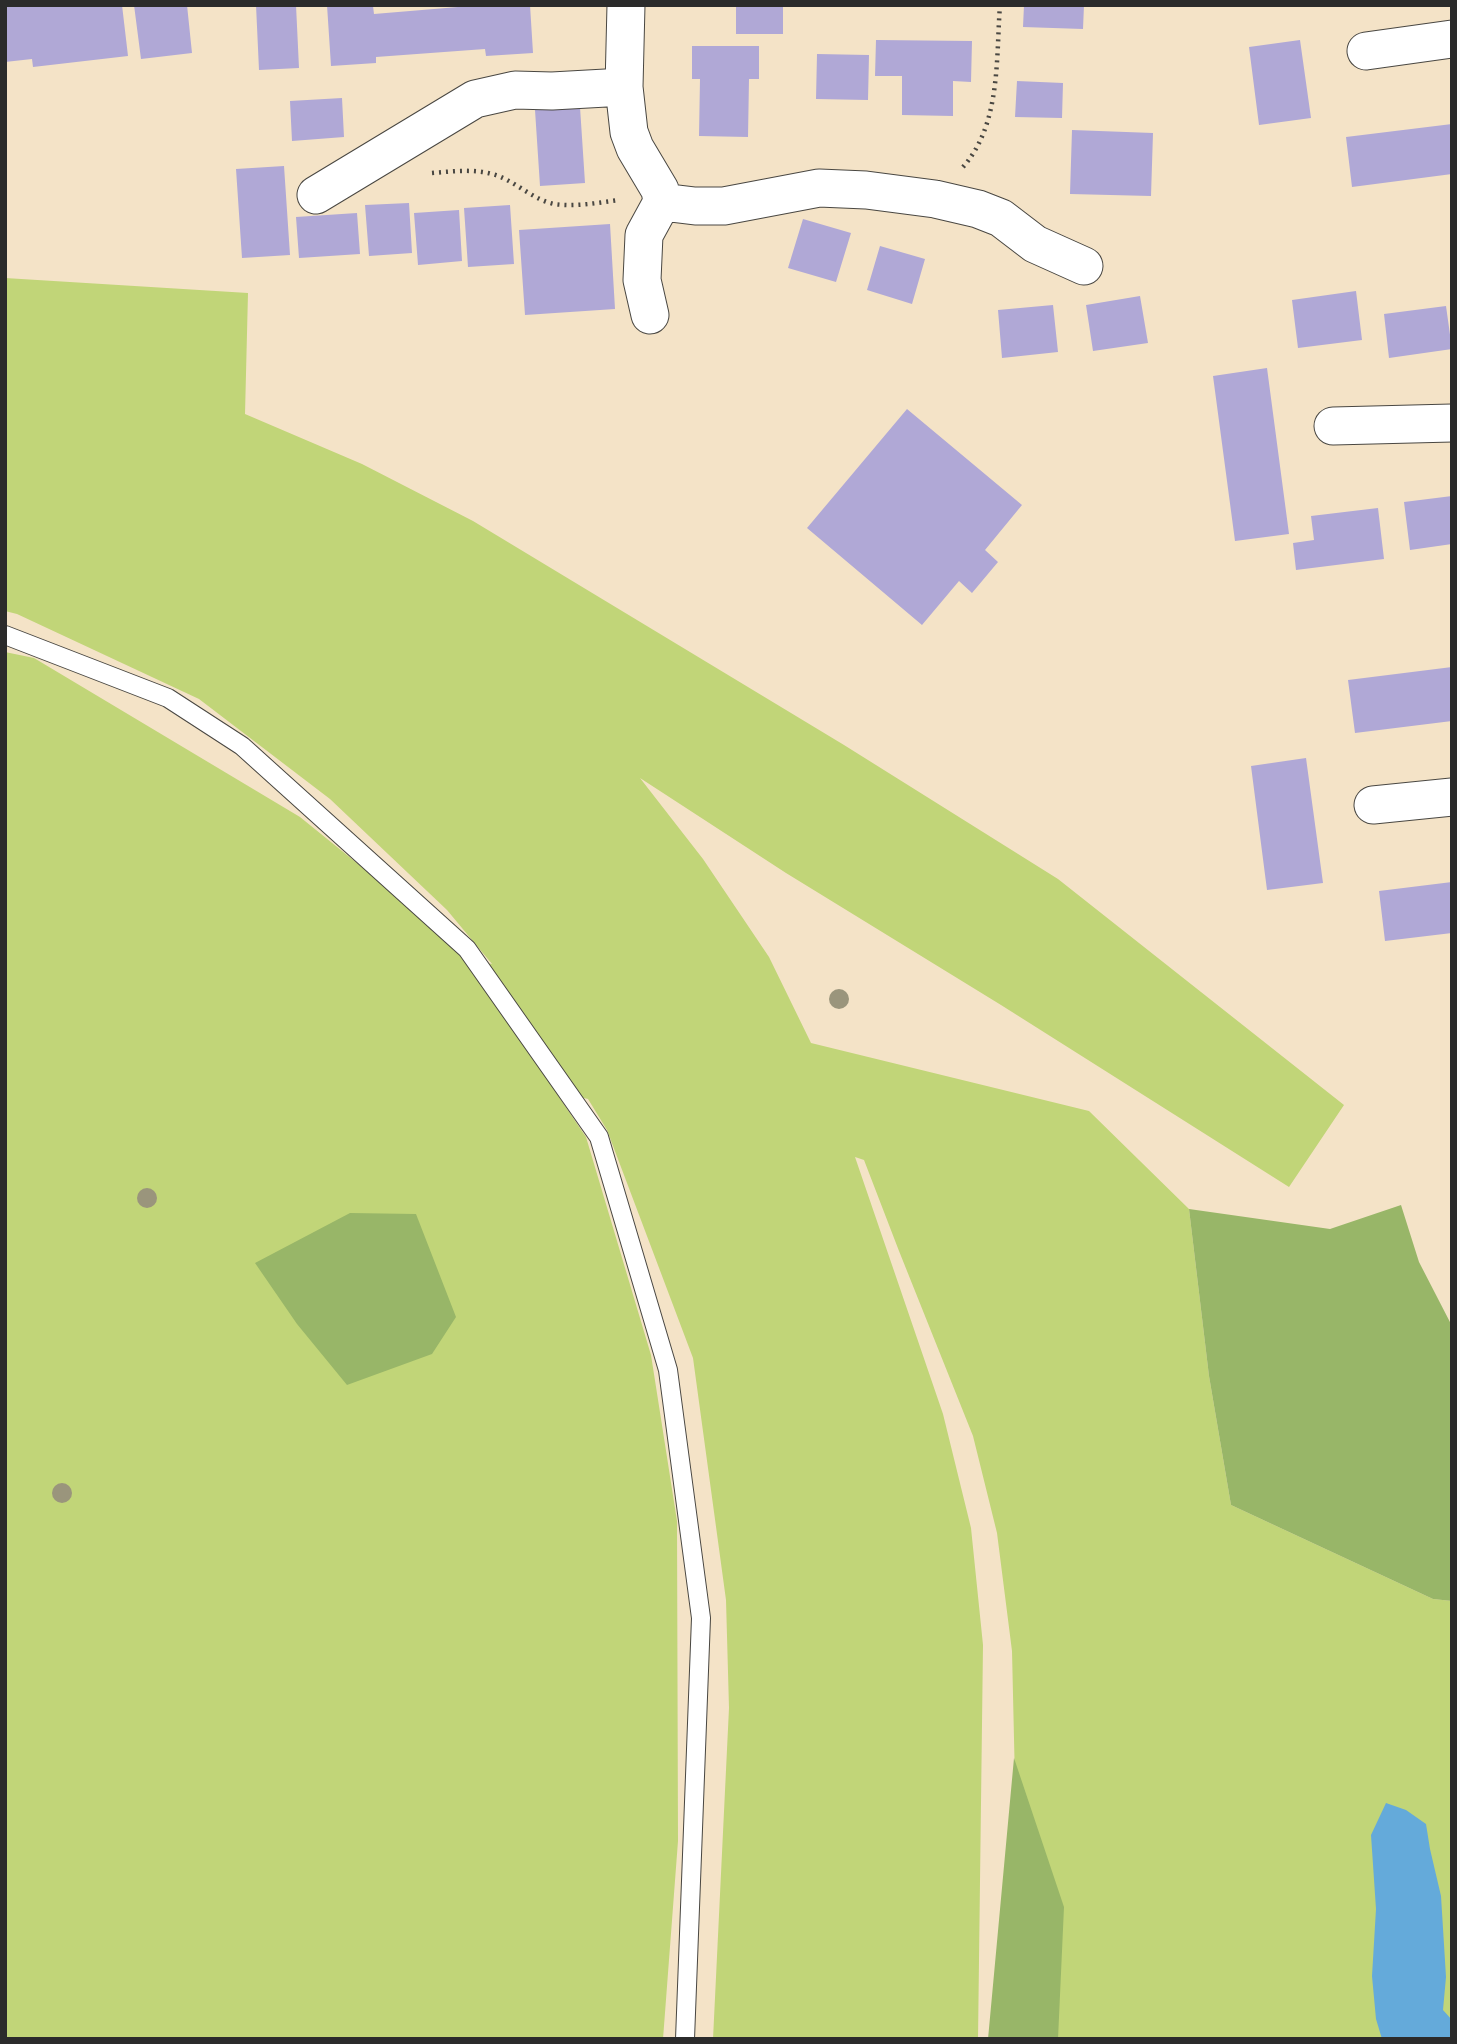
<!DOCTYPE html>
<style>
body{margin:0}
#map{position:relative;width:1457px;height:2044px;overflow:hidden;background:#f4e3c7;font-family:"Indie Flower",sans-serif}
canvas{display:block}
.frame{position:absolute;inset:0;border:7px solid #2b2b2b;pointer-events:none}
</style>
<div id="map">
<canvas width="1457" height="2044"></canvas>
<div class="frame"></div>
</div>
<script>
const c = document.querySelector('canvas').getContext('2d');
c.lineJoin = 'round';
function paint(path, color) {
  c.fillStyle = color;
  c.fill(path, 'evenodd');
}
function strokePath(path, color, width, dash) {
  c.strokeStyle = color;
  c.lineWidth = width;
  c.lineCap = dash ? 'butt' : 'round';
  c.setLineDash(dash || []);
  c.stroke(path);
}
paint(new Path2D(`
 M 5,278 L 248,293 L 245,414 L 362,464 L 473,521 L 844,745 L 1058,879 L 1344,1105 L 1289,1187 L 1001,1005 L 786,873 L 640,778 L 703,859 L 769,957 L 811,1043 L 1089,1111 L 1189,1209 L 1209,1376 L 1231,1505 L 1433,1599 L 1452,1601 L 1452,2039 L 1012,2039 L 1016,1826 L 1012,1651 L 997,1533 L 973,1436 L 899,1251 L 864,1160 L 855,1157 L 943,1414 L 971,1528 L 983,1645 L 978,2039 L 713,2039 L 729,1708 L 726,1600 L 693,1358 L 607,1130 L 588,1099 L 555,1091 L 586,1137 L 651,1355 L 677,1521 L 678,1841 L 663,2039 L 5,2039 L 5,652 L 34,658 L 300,817 L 478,961 L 492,964 L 447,910 L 330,799 L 199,699 L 17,614 L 5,611 Z`), '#c1d578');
paint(new Path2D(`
 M 1401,1205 L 1419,1262 L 1452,1326 L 1452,1601 L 1433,1599 L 1231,1505 L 1209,1376 L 1189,1209 L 1330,1229 Z
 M 350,1213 L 416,1214 L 456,1317 L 432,1354 L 347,1385 L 297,1324 L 255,1263 Z
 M 1014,1758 L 1064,1907 L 1058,2039 L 988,2039 Z`), '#98b668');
paint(new Path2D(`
 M 1386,1803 L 1406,1810 L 1426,1824 L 1430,1849 L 1441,1896 L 1446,1977 L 1443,2010 L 1452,2020 L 1452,2039 L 1382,2039 L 1376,2019 L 1372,1976 L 1376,1909 L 1371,1835 Z`), '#64aada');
paint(new Path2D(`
 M 5,5 L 122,5 L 128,56 L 33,67 L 32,59 L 5,62 Z
 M 134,5 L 187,5 L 192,53 L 141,59 Z
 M 256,5 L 296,5 L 299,68 L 259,70 Z
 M 327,5 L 373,6 L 374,14 L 482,5 L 530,5 L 533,53 L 486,56 L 485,49 L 376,57 L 376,63 L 331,66 Z
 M 736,5 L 783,5 L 783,34 L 736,34 Z
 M 1024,5 L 1084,5 L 1083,29 L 1023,27 Z
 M 876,40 L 972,41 L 971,82 L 953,81 L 953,116 L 902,115 L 902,76 L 875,76 Z
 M 1300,40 L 1311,118 L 1259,125 L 1249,47 Z
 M 692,46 L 759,46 L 759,79 L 749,79 L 748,137 L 699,136 L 700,79 L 692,79 Z
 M 817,54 L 869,55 L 868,100 L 816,99 Z
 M 1017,81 L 1063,83 L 1062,118 L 1015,117 Z
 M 342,98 L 344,137 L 292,141 L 290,101 Z
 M 580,107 L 585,183 L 540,186 L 535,110 Z
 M 1452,124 L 1452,174 L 1352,187 L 1346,137 Z
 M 1072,130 L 1153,133 L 1151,196 L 1070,194 Z
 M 284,166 L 290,255 L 242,258 L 236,169 Z
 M 409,203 L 412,253 L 369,256 L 365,205 Z
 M 510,205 L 514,264 L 468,267 L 464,208 Z
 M 459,210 L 462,261 L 418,265 L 414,213 Z
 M 357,213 L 360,254 L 299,258 L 296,217 Z
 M 803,219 L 851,233 L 836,282 L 788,268 Z
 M 610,224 L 615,309 L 525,315 L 519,230 Z
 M 880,246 L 925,259 L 912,304 L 867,290 Z
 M 1356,291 L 1362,340 L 1298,348 L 1292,300 Z
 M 1140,296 L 1148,343 L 1093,351 L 1086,305 Z
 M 1053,305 L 1058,352 L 1002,358 L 998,310 Z
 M 1446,306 L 1452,349 L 1389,358 L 1384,314 Z
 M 1267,368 L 1289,534 L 1235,541 L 1213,376 Z
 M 907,409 L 1022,505 L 985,550 L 998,562 L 972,593 L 959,581 L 922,625 L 807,528 Z
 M 1452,496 L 1452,544 L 1410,550 L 1404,502 Z
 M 1378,508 L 1384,559 L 1296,570 L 1293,543 L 1314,540 L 1311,516 Z
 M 1452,667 L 1452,721 L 1355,733 L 1348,680 Z
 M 1306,758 L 1323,883 L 1267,890 L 1251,766 Z
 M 1452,882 L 1452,933 L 1385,941 L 1379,891 Z`), '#b0a8d6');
const lane = new Path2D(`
 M 5,635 L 168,698 L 242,746 L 467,949 L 599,1137 L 668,1370 L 701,1618 L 685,2039`);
const street = new Path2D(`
 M 626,5 L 624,87 L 629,132 L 635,148 L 660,190 L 662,202 L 644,235 L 642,280 L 650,315
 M 1366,51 L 1452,39
 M 316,195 L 475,99 L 515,90 L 552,91 L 624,87
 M 662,202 L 695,206 L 724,206 L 819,188 L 866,190 L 935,199 L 978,209 L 1001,218 L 1035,244 L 1084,266
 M 1333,426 L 1452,423
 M 1373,805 L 1452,797`);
strokePath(lane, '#494742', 20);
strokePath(street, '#494742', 39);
strokePath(new Path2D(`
 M 963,167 C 1001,124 996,58 1000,5
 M 432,173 C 456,171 479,168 501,177 C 519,185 535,200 554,204 C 575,207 597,203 619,200`), '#494742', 4.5, [2, 5]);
strokePath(lane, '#fff', 18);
strokePath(street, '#fff', 37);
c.fillStyle = '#9a957c';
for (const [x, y] of [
 [839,999],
 [147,1198],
 [62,1493]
]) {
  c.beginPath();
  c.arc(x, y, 10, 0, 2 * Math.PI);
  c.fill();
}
</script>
